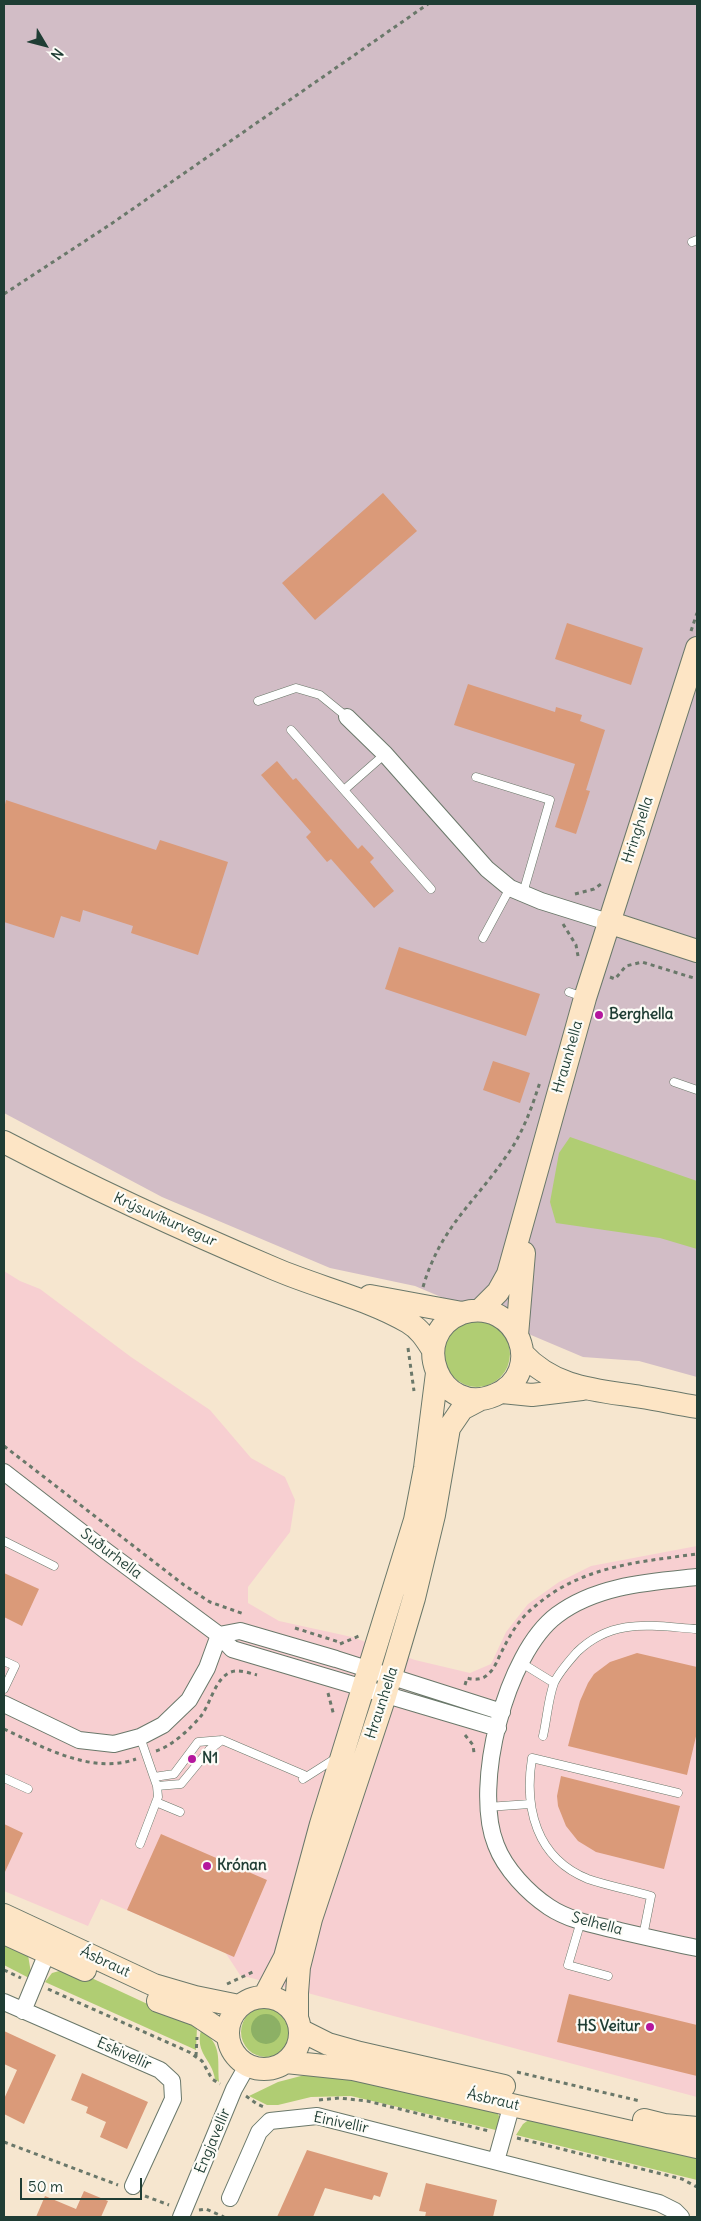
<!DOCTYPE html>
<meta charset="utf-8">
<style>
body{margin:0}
#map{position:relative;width:701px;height:2221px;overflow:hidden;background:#f6e6cf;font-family:Delius,sans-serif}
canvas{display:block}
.frame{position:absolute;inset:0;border:5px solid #1f3d34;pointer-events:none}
.north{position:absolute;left:20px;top:20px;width:50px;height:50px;-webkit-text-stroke:4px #fdfcf7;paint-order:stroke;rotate:127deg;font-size:14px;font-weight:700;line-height:20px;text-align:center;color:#1f3d34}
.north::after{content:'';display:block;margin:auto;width:18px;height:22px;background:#1f3d34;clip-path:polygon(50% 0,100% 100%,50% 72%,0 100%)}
.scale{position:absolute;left:20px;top:2178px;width:122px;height:22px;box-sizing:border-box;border:2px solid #1f3d34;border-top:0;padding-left:6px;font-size:15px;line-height:18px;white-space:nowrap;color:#1f3d34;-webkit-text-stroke:4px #fdfcf7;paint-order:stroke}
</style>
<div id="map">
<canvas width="701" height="2221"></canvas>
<div class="frame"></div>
<div class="north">N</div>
<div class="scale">50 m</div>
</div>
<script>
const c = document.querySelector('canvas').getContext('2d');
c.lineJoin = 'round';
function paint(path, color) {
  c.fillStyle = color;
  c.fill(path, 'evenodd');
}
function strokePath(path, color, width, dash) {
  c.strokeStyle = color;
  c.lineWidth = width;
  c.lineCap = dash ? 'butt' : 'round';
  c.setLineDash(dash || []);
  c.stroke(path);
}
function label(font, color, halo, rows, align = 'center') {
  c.font = font + ' Delius,sans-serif';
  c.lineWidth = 4.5;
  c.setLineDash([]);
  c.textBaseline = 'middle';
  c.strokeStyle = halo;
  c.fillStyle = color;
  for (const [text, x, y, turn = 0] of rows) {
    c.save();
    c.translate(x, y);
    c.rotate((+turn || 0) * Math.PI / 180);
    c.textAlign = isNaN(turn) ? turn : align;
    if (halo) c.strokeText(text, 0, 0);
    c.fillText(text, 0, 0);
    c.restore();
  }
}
paint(new Path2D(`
 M 4,1271 L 20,1281 L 40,1289 L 131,1357 L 210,1410 L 251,1458 L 285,1477 L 295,1500 L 290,1532 L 248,1587 L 248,1603 L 279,1621 L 352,1637 L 415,1660 L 470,1673 L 491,1664 L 506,1632 L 528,1604 L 559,1582 L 591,1566 L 697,1546 L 697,2097 L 240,1975 L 225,1952 L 101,1899 L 88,1926 L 4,1891 Z`), '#f7cfd1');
paint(new Path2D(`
 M 4,4 L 697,4 L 697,1377 L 639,1361 L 583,1357 L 415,1286 L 330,1268 L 162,1197 L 4,1113 Z`), '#d2bdc6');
paint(new Path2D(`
 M 570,1137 L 697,1181 L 697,1249 L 660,1238 L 556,1223 L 550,1202 L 559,1153 Z
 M444 1354a33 33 0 1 1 66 0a33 33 0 1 1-66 0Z
 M 4,1940 L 28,1955 L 31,1973 L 29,1978 L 4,1965 Z
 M 70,1968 L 197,2027 L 196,2050 L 45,1982 L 52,1973 Z
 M241 2032a25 25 0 1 1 50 0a25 25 0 1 1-50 0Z
 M 201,2030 C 223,2045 217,2058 219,2082 L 215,2079 C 212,2059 195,2054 201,2030 Z
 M 320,2071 L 495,2109 L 499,2116 L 500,2131 L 351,2096 L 311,2097 L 278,2105 L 267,2105 L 249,2096 L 278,2082 Z
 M 530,2119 L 697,2153 L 697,2180 L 516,2135 L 523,2124 Z`), '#b0cd73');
paint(new Path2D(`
 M251 2029a15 15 0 1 1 30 0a15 15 0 1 1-30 0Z`), '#8cb065');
paint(new Path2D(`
 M 383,493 L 417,531 L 315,620 L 282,583 Z
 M 567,623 L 643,648 L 631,685 L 555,659 Z
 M 468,684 L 555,712 L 556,707 L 582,715 L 580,721 L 605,730 L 586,790 L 590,791 L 576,834 L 555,827 L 575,764 L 454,725 Z
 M 277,761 L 293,780 L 296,778 L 358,849 L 362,845 L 374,858 L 370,862 L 394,891 L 374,908 L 331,859 L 327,862 L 306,837 L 311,832 L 261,775 Z
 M 6,800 L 156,850 L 160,840 L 228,862 L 198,955 L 131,933 L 133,926 L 83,910 L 80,922 L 61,916 L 54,938 L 4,922 L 4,809 Z
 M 399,947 L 540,994 L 526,1036 L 385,989 Z
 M 493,1061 L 530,1073 L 520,1103 L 483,1090 Z
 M 4,1573 L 39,1589 L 22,1626 L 4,1617 Z
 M 637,1653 L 697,1667 L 697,1732 L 687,1775 L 568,1746 L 580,1701 L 588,1683 L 594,1674 L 610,1662 Z
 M 561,1776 L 680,1806 L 664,1869 L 596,1852 L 578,1841 L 566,1826 L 558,1806 L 557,1796 Z
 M 4,1824 L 23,1833 L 4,1874 Z
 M 161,1834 L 267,1880 L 234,1957 L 127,1910 Z
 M 569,1994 L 697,2025 L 697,2076 L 557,2042 Z
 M 4,2031 L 56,2055 L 24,2124 L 4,2114 L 4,2099 L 17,2070 L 4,2064 Z
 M 82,2073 L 148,2102 L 127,2149 L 100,2137 L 106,2122 L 86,2113 L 88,2107 L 71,2100 Z
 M 307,2150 L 388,2173 L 380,2197 L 374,2195 L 372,2200 L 325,2188 L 313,2217 L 277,2217 Z
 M 426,2183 L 497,2200 L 493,2217 L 425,2217 L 426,2212 L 419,2211 Z
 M 84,2191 L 108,2201 L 101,2217 L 36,2217 L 45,2196 L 76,2209 Z`), '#da9a79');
const lane = new Path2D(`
 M 692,242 L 697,240
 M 258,701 L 296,688 L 320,695 L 347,717
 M 291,730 L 431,889
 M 476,777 L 550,800 L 523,893
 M 344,790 L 385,754
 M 483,938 L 510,888
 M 569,992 L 583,997
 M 674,1082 L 697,1090
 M 4,1541 L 54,1566
 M 4,1661 L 15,1666 L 4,1689
 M 520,1662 L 554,1683
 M 543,1736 C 547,1719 548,1699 554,1683 C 559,1672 569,1661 577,1652 C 613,1617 652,1626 697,1629
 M 140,1737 L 157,1786 L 158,1797 L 140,1844
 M 154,1777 L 174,1774 L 198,1742 L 222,1740 L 304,1775
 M 4,1778 L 28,1789
 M 303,1779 L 336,1758
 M 157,1786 L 181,1784 L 209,1750 L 222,1740
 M 156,1802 L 180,1812
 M 487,1807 L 530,1804
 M 581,1921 L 568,1965 L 608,1976
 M 643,1936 L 651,1896 C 631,1890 608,1886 588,1879 C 536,1858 524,1808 532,1758 L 678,1793`);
const street = new Path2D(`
 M 347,717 L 385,754 L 487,869 L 510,888 L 541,901 L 608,922
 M 4,1472 L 106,1551 L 219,1635 L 232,1649 L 498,1728
 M 697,1577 C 650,1582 597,1585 557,1615 C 506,1653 472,1786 496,1845 C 505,1869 528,1893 549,1907 C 570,1921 596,1925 620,1931 C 646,1937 672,1943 697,1948
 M 219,1635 L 240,1631 L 336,1659 L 502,1712
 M 4,1704 L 79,1740 L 114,1744 L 140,1737 L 163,1725 L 189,1700 L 207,1668 L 219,1635
 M 4,2002 L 160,2070 L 172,2081 L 173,2099 L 133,2186
 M 23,2011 L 47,1953
 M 496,2161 L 512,2104
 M 230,2198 L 259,2132 L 270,2121 L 317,2116 L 659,2203 L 675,2211 L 681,2217
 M 181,2217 L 234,2089 L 247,2066`);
const secondary = new Path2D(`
 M 608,922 L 697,951
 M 4,1142 C 92,1188 183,1230 275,1269 C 317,1287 369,1299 408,1322 C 420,1329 426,1339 433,1350
 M 370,1296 L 462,1313 C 518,1296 547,1373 495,1395 C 440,1419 406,1335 462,1313
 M 480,1310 L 498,1292 L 508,1274 L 585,998 L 697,648
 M 517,1335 L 524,1253
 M 522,1353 C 555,1389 596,1390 641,1397 C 660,1400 678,1404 697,1407
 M 502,1392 L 532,1395 L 582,1389
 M 4,1915 L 154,1985 L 195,1997 L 239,2006
 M 4,1933 L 85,1970
 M228 2033a36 36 0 1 1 72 0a36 36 0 1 1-72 0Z
 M 264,1997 L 285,1957 L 321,1824 L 415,1520 L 425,1468 L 437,1373
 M 158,2001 L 197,2015 L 227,2035
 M 297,2019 L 297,1993 L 299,1967 L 311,1919 L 385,1696 L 414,1598 L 434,1515 L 449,1428 L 462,1409 L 481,1399
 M 300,2030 L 328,2044 L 360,2053 L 504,2086
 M 286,2062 L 353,2069 L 697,2147
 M 644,2120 L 664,2125 L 697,2128`);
strokePath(lane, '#6a786a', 9);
strokePath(street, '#6a786a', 18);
strokePath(secondary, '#6a786a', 24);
strokePath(new Path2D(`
 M 4,294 L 111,224 L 428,4
 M 691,631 L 697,613
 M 575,894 L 594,889 L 601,884
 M 563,924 L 576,945 L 578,956
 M 610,977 L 615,979 L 626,966 L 642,962 L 697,979
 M 423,1287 C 441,1226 474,1204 507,1155 C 523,1133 532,1107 540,1082
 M 408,1348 L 414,1391
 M 4,1446 L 184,1585 L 210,1602 L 244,1614
 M 295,1628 L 339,1642
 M 340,1644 L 359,1636
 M 465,1685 L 467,1678 C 474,1680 483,1680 488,1674 C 495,1669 498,1658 502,1651 C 510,1635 519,1619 533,1608 C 580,1566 638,1562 697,1554
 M 328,1693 L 334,1716
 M 4,1729 C 43,1747 92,1775 136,1759
 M 465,1735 L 473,1745 L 474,1753
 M 156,1751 C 172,1746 190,1729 201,1716 C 211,1703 215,1678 231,1672 C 239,1669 249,1673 257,1675
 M 4,1970 L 21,1978
 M 227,1984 L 255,1971
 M 48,1989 L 189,2052 L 202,2061 L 212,2079 L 220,2084
 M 196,2056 L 197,2037
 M 517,2072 L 640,2101
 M 246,2096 L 257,2104 L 264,2107
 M 319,2100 L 339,2098 L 367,2101 L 489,2131
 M 517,2138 L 682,2179 L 697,2187
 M 4,2142 L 118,2185
 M 145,2196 L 169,2205
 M 199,2210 L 206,2209 L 224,2217`), '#6a786a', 3, [4, 4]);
strokePath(lane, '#fff', 8);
strokePath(street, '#fff', 16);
strokePath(secondary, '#fde5c5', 22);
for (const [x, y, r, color] of [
 [599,1015,5,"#b5179e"],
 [192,1759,5,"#b5179e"],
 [207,1866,5,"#b5179e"],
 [650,2027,5,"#b5179e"]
]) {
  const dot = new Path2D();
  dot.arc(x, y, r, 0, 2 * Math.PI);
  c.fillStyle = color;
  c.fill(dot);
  strokePath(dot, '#fdfcf7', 2);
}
label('15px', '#1f3d34', '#fdfcf7', [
 ["Hringhella",638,830,-72],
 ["Hraunhella",568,1057,-74],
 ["Krýsuvíkurvegur",165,1220,24],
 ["Suðurhella",111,1554,37],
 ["Hraunhella",382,1703,-72],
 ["Selhella",597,1924,15],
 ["Ásbraut",105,1962,25],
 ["Eskivellir",124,2054,24],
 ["Ásbraut",493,2100,13],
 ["Einivellir",341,2123,12],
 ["Engjavellir",213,2141,-67]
]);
label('bold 15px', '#1f3d34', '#fdfcf7', [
 ["Berghella",609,1015],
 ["N1",202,1759],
 ["Krónan",217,1866],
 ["HS Veitur",640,2027,"right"]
], 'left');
</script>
